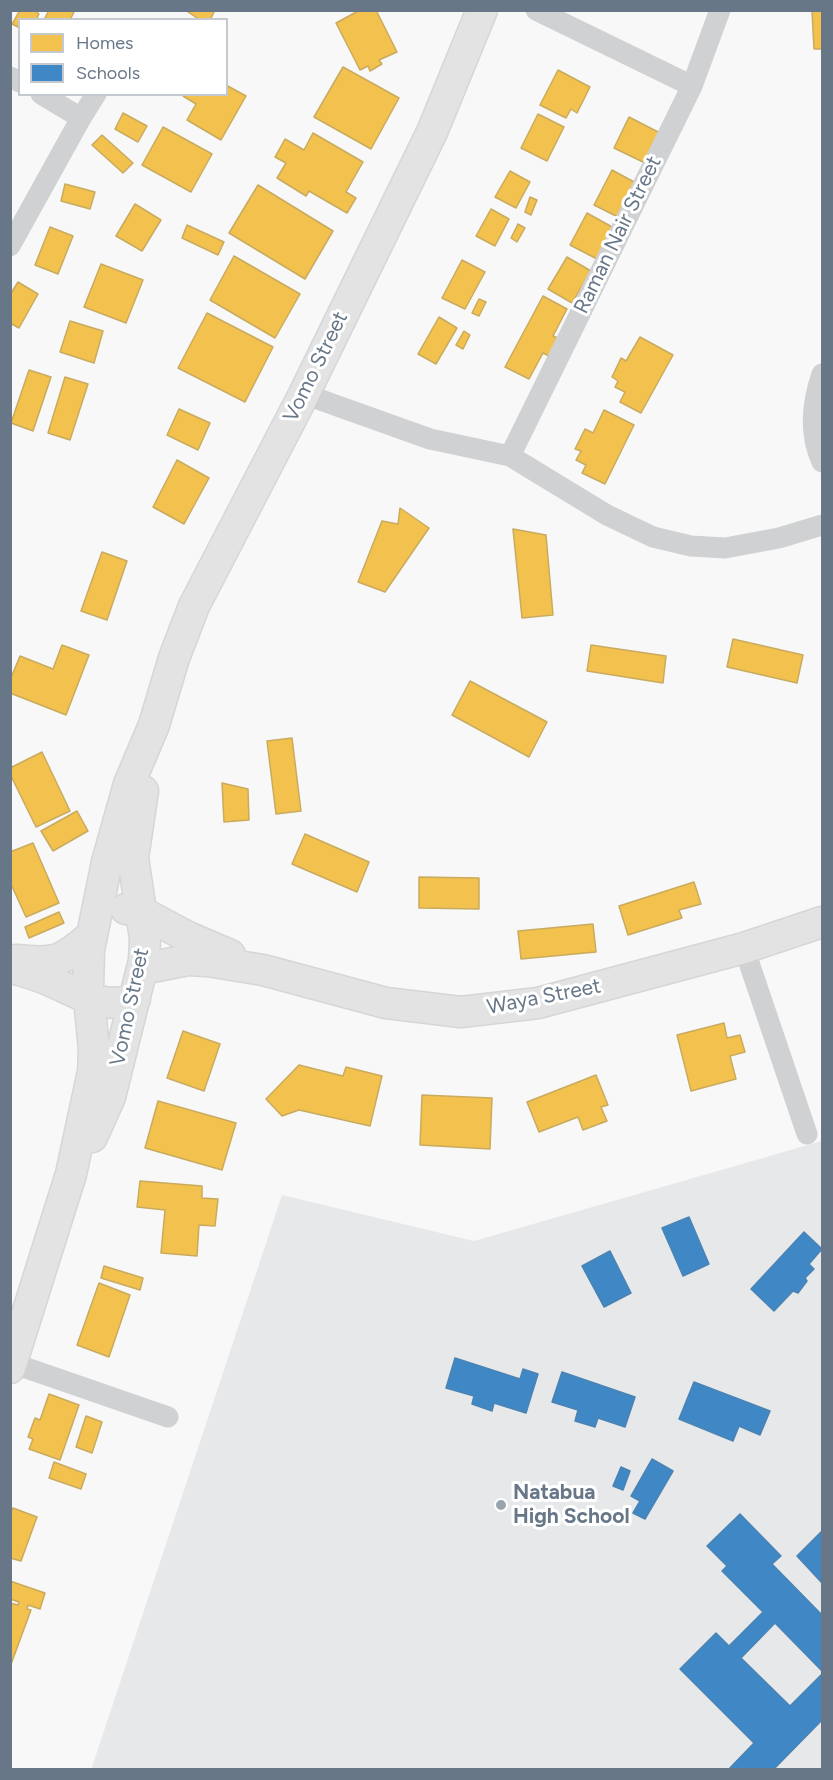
<!DOCTYPE html>
<style>
body{margin:0}
#map{position:relative;width:833px;height:1780px;overflow:hidden;background:#f8f8f8;font-family:Figtree,sans-serif}
canvas{display:block}
.frame{position:absolute;inset:0;border:12px solid #687788;pointer-events:none}
.legend{position:absolute;left:18px;top:18px;width:210px;height:78px;box-sizing:border-box;background:#fff;border:2px solid #c3c9cf;margin:0;padding:8px 10px;list-style:none;font-size:18px;color:#687788}
.legend li{display:flex;align-items:center;gap:12px;height:30px}
.legend b{width:30px;border:2px solid #c3c9cf}
</style>
<div id="map">
<canvas width="833" height="1780"></canvas>
<div class="frame"></div>
<ul class="legend">
<li><b style="height:16px;background:#f2c14e"></b>Homes</li>
<li><b style="height:16px;background:#3f88c5"></b>Schools</li>
</ul>
</div>
<script>
const c = document.querySelector('canvas').getContext('2d');
c.lineJoin = 'round';
function paint(path, color) {
  c.fillStyle = color;
  c.fill(path, 'evenodd');
}
function strokePath(path, color, width, dash) {
  c.strokeStyle = color;
  c.lineWidth = width;
  c.lineCap = dash ? 'butt' : 'round';
  c.setLineDash(dash || []);
  c.stroke(path);
}
function label(font, color, halo, rows, align = 'center') {
  c.font = font + ' Figtree,sans-serif';
  c.lineWidth = 6;
  c.setLineDash([]);
  c.textBaseline = 'middle';
  c.strokeStyle = halo;
  c.fillStyle = color;
  for (const [text, x, y, turn = 0] of rows) {
    c.save();
    c.translate(x, y);
    c.rotate((+turn || 0) * Math.PI / 180);
    c.textAlign = isNaN(turn) ? turn : align;
    if (halo) c.strokeText(text, 0, 0);
    c.fillText(text, 0, 0);
    c.restore();
  }
}
paint(new Path2D(`
 M 822,1141 L 822,1769 L 91,1770 L 282,1195 L 474,1241 Z`), '#e7e8e9');
const homes = new Path2D(`
 M 20,10 L 34,10 L 39,14 L 36,20 L 20,20 L 20,28 L 12,24 Z
 M 49,10 L 71,10 L 74,12 L 70,20 L 44,20 Z
 M 185,10 L 215,10 L 210,20 L 200,20 Z
 M 360,10 L 376,10 L 397,52 L 379,60 L 382,64 L 370,71 L 368,66 L 360,70 L 336,23 Z
 M 822,10 L 822,49 L 814,49 L 812,11 Z
 M 343,67 L 399,98 L 371,149 L 314,117 Z
 M 558,70 L 590,87 L 577,113 L 571,109 L 566,118 L 540,105 Z
 M 226,85 L 246,96 L 221,140 L 187,120 L 196,104 L 183,96 L 184,94 L 226,94 Z
 M 123,113 L 147,126 L 138,142 L 115,129 Z
 M 538,114 L 564,127 L 547,161 L 521,148 Z
 M 629,117 L 660,133 L 645,163 L 614,148 Z
 M 163,127 L 212,154 L 191,192 L 142,165 Z
 M 313,133 L 363,162 L 346,192 L 356,198 L 347,213 L 309,191 L 306,196 L 277,178 L 286,163 L 275,157 L 285,139 L 304,150 Z
 M 102,135 L 133,163 L 123,173 L 92,145 Z
 M 612,170 L 636,183 L 618,217 L 594,205 Z
 M 510,171 L 530,182 L 516,208 L 495,197 Z
 M 65,184 L 95,192 L 90,209 L 61,201 Z
 M 258,185 L 333,231 L 305,279 L 229,233 Z
 M 530,197 L 537,200 L 531,215 L 525,212 Z
 M 135,204 L 161,220 L 142,251 L 116,236 Z
 M 491,209 L 509,219 L 495,246 L 476,236 Z
 M 587,213 L 614,228 L 597,259 L 570,245 Z
 M 518,224 L 525,228 L 517,242 L 511,238 Z
 M 187,225 L 224,242 L 218,255 L 182,238 Z
 M 50,227 L 73,236 L 58,274 L 35,265 Z
 M 234,256 L 300,294 L 275,338 L 210,300 Z
 M 567,257 L 591,271 L 572,303 L 548,289 Z
 M 462,260 L 485,272 L 465,309 L 442,298 Z
 M 101,264 L 143,280 L 126,323 L 84,307 Z
 M 18,282 L 38,294 L 19,328 L 10,323 L 10,295 Z
 M 543,296 L 567,309 L 553,336 L 560,339 L 551,357 L 543,353 L 529,379 L 505,367 Z
 M 479,299 L 486,302 L 479,316 L 472,313 Z
 M 207,313 L 273,347 L 245,402 L 178,368 Z
 M 439,317 L 457,328 L 436,364 L 418,354 Z
 M 70,321 L 103,331 L 94,363 L 60,352 Z
 M 464,331 L 470,335 L 463,349 L 456,345 Z
 M 640,337 L 673,355 L 641,413 L 620,402 L 625,392 L 615,387 L 618,381 L 612,377 L 621,358 L 626,361 Z
 M 29,370 L 51,377 L 33,431 L 11,423 Z
 M 65,377 L 88,384 L 70,440 L 48,433 Z
 M 179,409 L 210,423 L 198,450 L 167,435 Z
 M 604,410 L 634,425 L 605,484 L 582,473 L 586,465 L 576,460 L 581,451 L 575,449 L 585,429 L 593,433 Z
 M 177,460 L 209,478 L 184,524 L 153,507 Z
 M 400,508 L 429,528 L 385,592 L 358,582 L 382,521 L 398,524 Z
 M 513,529 L 546,535 L 553,615 L 522,618 Z
 M 102,552 L 127,561 L 107,620 L 81,611 Z
 M 733,639 L 803,655 L 797,683 L 727,667 Z
 M 62,645 L 89,655 L 66,715 L 10,693 L 10,680 L 20,656 L 53,669 Z
 M 591,645 L 666,656 L 663,683 L 587,671 Z
 M 470,681 L 547,722 L 529,757 L 452,715 Z
 M 292,738 L 301,811 L 276,814 L 267,741 Z
 M 42,752 L 70,811 L 36,827 L 10,774 L 10,768 Z
 M 222,783 L 248,789 L 249,820 L 224,822 Z
 M 77,811 L 88,831 L 53,851 L 41,831 Z
 M 305,834 L 369,862 L 357,892 L 292,864 Z
 M 33,843 L 59,903 L 26,917 L 10,882 L 10,852 Z
 M 419,877 L 479,878 L 479,909 L 419,908 Z
 M 694,882 L 701,904 L 679,910 L 682,918 L 628,935 L 619,906 Z
 M 59,912 L 64,923 L 29,938 L 25,927 Z
 M 593,924 L 596,952 L 521,959 L 518,931 Z
 M 724,1023 L 727,1038 L 740,1035 L 745,1052 L 730,1056 L 736,1079 L 691,1091 L 677,1035 Z
 M 183,1031 L 220,1044 L 204,1091 L 167,1078 Z
 M 299,1065 L 343,1076 L 346,1067 L 382,1076 L 370,1126 L 299,1110 L 282,1116 L 266,1099 Z
 M 596,1075 L 608,1105 L 601,1107 L 607,1121 L 583,1130 L 578,1117 L 539,1132 L 527,1102 Z
 M 422,1095 L 492,1098 L 490,1149 L 420,1145 Z
 M 158,1101 L 236,1123 L 222,1170 L 145,1148 Z
 M 140,1181 L 202,1186 L 202,1198 L 218,1199 L 215,1226 L 199,1225 L 197,1256 L 161,1253 L 165,1210 L 137,1207 Z
 M 104,1266 L 143,1278 L 140,1290 L 101,1278 Z
 M 99,1283 L 130,1295 L 109,1357 L 77,1345 Z
 M 49,1394 L 79,1405 L 60,1460 L 29,1449 L 33,1439 L 28,1437 L 35,1418 L 40,1420 Z
 M 86,1416 L 102,1422 L 92,1453 L 76,1447 Z
 M 54,1462 L 86,1474 L 81,1489 L 49,1478 Z
 M 13,1508 L 37,1517 L 21,1561 L 10,1558 L 10,1514 Z
 M 10,1581 L 45,1593 L 40,1609 L 28,1605 L 27,1609 L 31,1610 L 10,1667 L 10,1603 L 18,1605 L 19,1602 L 10,1599 Z`);
paint(homes, '#f2c14e');
strokePath(homes, '#c9ab5f', 1.5);
const schools = new Path2D(`
 M 689,1217 L 709,1264 L 683,1276 L 662,1228 Z
 M 804,1232 L 822,1249 L 809,1264 L 814,1269 L 805,1278 L 807,1281 L 798,1293 L 793,1291 L 774,1311 L 751,1289 Z
 M 610,1251 L 631,1293 L 604,1307 L 582,1266 Z
 M 455,1358 L 520,1379 L 523,1369 L 538,1374 L 526,1413 L 494,1403 L 492,1411 L 472,1404 L 474,1396 L 446,1388 Z
 M 562,1372 L 635,1397 L 625,1427 L 598,1418 L 595,1427 L 575,1421 L 578,1410 L 552,1402 Z
 M 694,1382 L 770,1411 L 760,1435 L 739,1426 L 733,1441 L 679,1419 Z
 M 652,1459 L 673,1471 L 645,1519 L 633,1513 L 640,1501 L 631,1496 Z
 M 621,1467 L 630,1471 L 623,1490 L 613,1486 Z
 M 740,1514 L 781,1556 L 772,1564 L 822,1615 L 822,1671 L 775,1623 L 741,1658 L 790,1706 L 822,1674 L 822,1720 L 773,1770 L 728,1770 L 754,1743 L 680,1669 L 716,1633 L 729,1646 L 763,1612 L 722,1571 L 727,1566 L 707,1546 Z
 M 822,1531 L 822,1583 L 797,1556 Z`);
paint(schools, '#3f88c5');
strokePath(schools, '#4b83b3', 1.5);
const secondary = new Path2D(`
 M 126,909 L 141,912 L 188,937 L 230,955
 M 16,960 C 56,964 61,962 91,936
 M 10,967 C 25,972 41,976 55,983 C 82,995 105,1010 135,999
 M 142,969 L 188,960 L 207,961 L 263,970 L 386,1003 L 461,1012 L 538,1003 L 744,948 L 822,922
 M 92,1137 L 110,1097 L 144,960 L 145,938 L 133,858 L 143,791
 M 10,1368 L 71,1174 L 93,1072 L 94,1050 L 88,988 L 89,950 L 107,862 L 129,784 L 154,725 L 174,658 L 194,606 L 304,394 L 432,132 L 482,10`);
strokePath(secondary, '#d5d6d7', 33);
strokePath(new Path2D(`
 M 536,10 L 692,86
 M 10,77 L 20,82
 M 41,94 L 81,118
 M 10,246 L 81,118 L 96,94
 M 822,374 C 812,403 809,434 822,462
 M 304,394 L 430,439 L 510,456 L 607,515 L 653,537 L 691,546 L 725,548 L 779,538 L 822,525
 M 510,456 L 692,86 L 720,10
 M 744,948 L 807,1134
 M 12,1363 L 168,1417`), '#d0d1d3', 21);
strokePath(secondary, '#e3e3e4', 30);
for (const [x, y, r, color] of [
 [501,1505,6,"#9aa4af"]
]) {
  const dot = new Path2D();
  dot.arc(x, y, r, 0, 2 * Math.PI);
  c.fillStyle = color;
  c.fill(dot);
  strokePath(dot, '#fff', 2);
}
label('21px', '#687788', '#fff', [
 ["Raman Nair Street",618,235,-64],
 ["Vomo Street",316,367,-64],
 ["Waya Street",544,997,-11],
 ["Vomo Street",130,1007,-78]
]);
label('bold 21px', '#687788', '#fff', [
 ["Natabua",513,1493],
 ["High School",513,1517]
], 'left');
</script>
